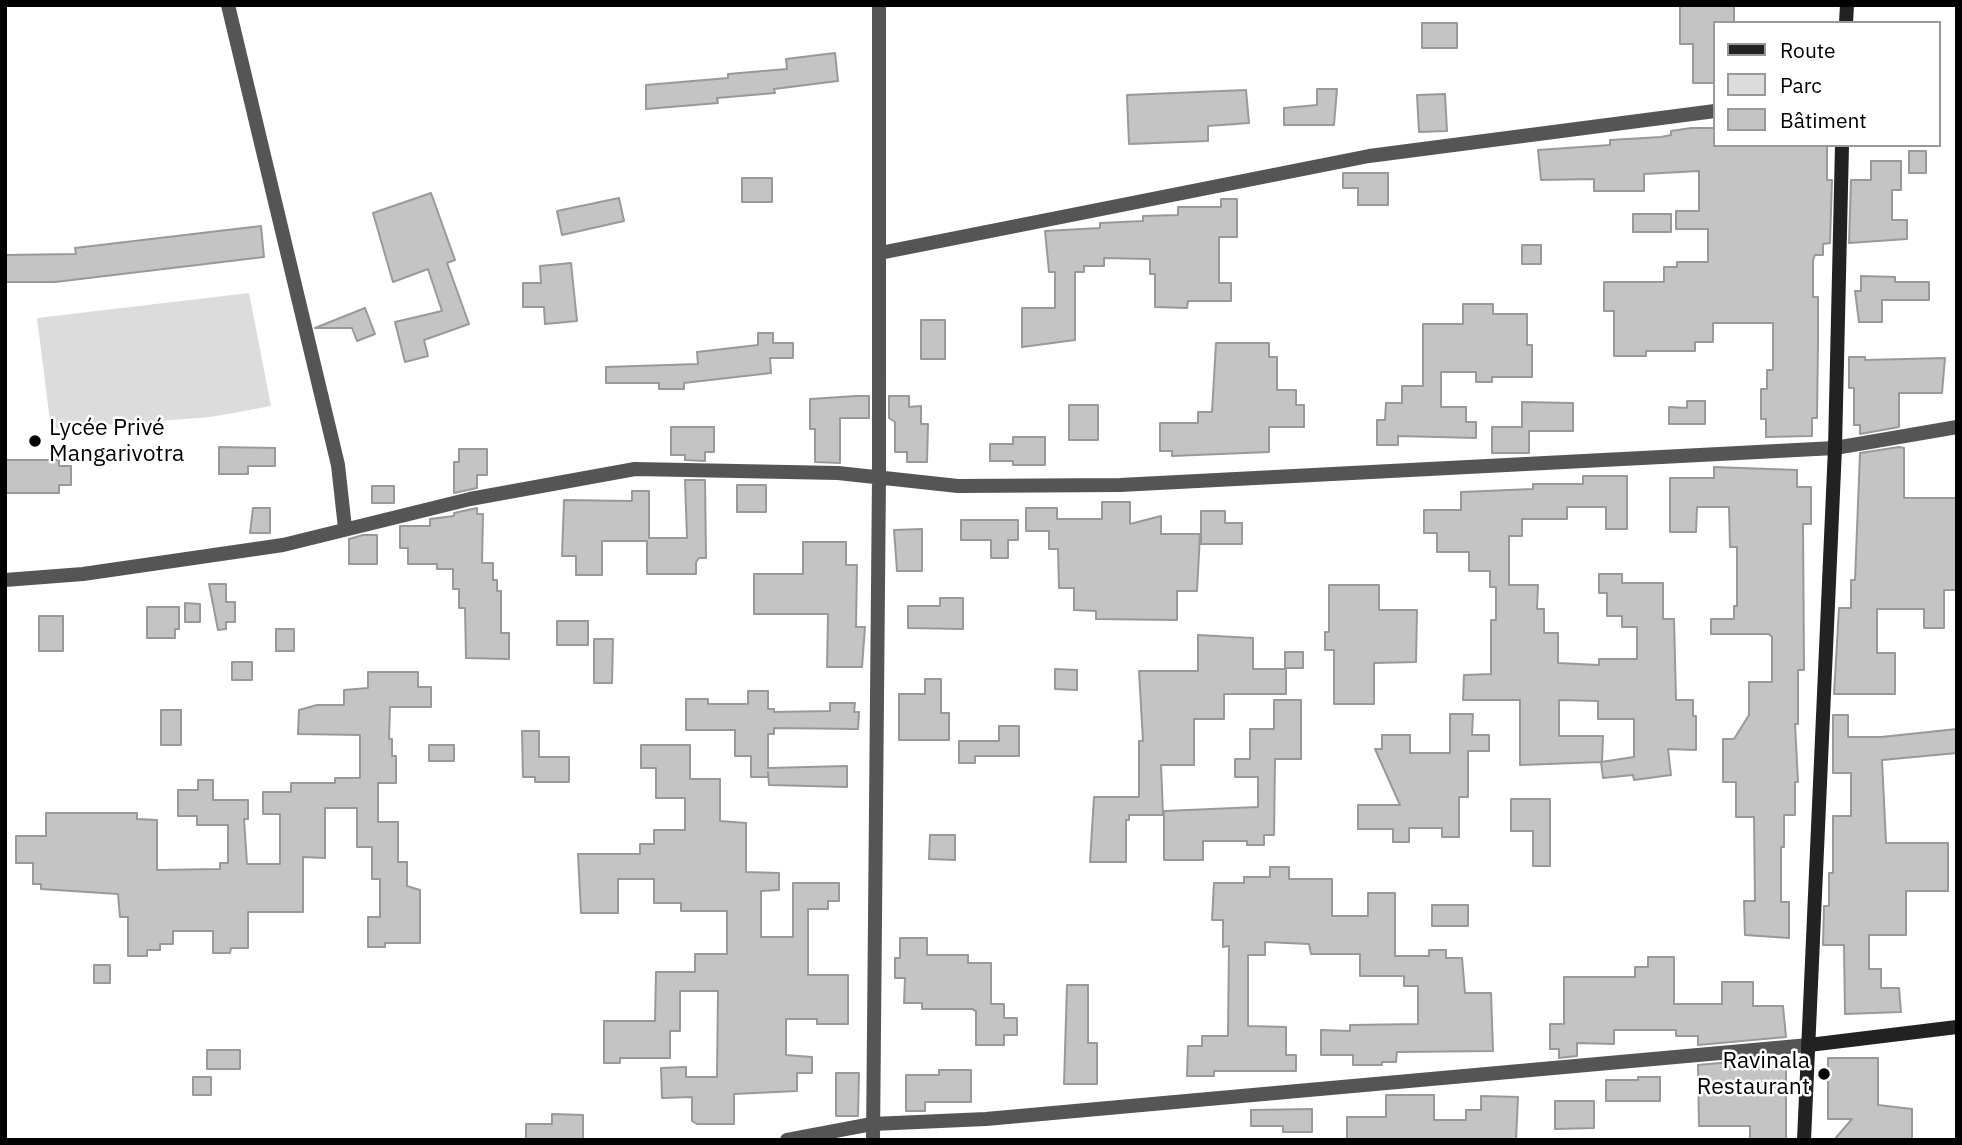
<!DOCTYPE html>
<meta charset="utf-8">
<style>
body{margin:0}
#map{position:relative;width:1962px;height:1145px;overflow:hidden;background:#fff;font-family:"IBM Plex Sans",sans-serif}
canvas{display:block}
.frame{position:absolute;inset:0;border:7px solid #000;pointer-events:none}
.legend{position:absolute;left:1713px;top:21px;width:228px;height:126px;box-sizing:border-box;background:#fff;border:2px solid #999;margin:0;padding:9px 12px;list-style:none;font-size:21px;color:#000}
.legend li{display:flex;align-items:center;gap:14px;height:35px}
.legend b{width:35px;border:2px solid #999}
</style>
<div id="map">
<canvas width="1962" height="1145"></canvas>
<div class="frame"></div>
<ul class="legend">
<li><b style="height:9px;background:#222"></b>Route</li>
<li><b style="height:19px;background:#dcdcdc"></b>Parc</li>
<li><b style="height:19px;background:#c4c4c4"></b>Bâtiment</li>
</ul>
</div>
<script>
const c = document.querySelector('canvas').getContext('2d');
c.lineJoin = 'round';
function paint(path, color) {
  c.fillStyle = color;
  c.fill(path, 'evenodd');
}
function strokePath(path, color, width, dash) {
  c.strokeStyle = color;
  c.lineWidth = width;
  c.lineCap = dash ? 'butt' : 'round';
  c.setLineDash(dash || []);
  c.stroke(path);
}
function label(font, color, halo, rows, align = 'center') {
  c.font = font + ' "IBM Plex Sans",sans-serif';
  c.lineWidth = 5;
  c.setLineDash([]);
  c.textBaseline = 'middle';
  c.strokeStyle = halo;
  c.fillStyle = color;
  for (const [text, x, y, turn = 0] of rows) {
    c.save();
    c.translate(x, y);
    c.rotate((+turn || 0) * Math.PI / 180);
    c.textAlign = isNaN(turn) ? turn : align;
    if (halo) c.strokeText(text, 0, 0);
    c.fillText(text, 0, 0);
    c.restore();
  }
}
paint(new Path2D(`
 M 249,293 L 271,406 L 211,417 L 51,429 L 37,318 Z`), '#dcdcdc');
const building = new Path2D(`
 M 1680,5 L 1734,5 L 1734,23 L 1715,23 L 1715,83 L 1693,83 L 1693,44 L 1680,44 Z
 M 1422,23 L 1457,23 L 1457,48 L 1422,48 Z
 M 835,53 L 838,81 L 774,89 L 775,93 L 717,98 L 718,103 L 646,109 L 646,85 L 728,78 L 728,74 L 787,69 L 786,59 Z
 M 1317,89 L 1337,89 L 1334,125 L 1284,125 L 1284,108 L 1317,105 Z
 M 1246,90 L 1249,123 L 1208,126 L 1208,141 L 1129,144 L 1127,95 Z
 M 1445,94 L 1447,131 L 1419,132 L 1417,95 Z
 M 1691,128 L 1715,128 L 1715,145 L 1719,146 L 1827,145 L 1827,180 L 1832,180 L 1830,243 L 1823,244 L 1823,255 L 1815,255 L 1813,260 L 1813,297 L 1818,297 L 1818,343 L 1817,418 L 1812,418 L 1812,436 L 1766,437 L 1766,419 L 1761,419 L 1761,389 L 1767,389 L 1767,370 L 1773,370 L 1773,323 L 1713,323 L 1713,342 L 1695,342 L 1695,351 L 1646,351 L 1646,356 L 1614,356 L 1614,311 L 1604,311 L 1604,282 L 1664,282 L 1664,267 L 1677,267 L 1677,262 L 1708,262 L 1708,229 L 1676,229 L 1676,211 L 1699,211 L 1699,171 L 1644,174 L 1644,191 L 1594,191 L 1594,179 L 1541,180 L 1538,150 L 1610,145 L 1610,140 L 1661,137 L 1671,135 L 1671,131 Z
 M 1909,151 L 1926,151 L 1926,173 L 1909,173 Z
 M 1871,161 L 1901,161 L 1901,190 L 1892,190 L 1892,220 L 1907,220 L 1907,239 L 1849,243 L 1851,180 L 1871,180 Z
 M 1343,173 L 1388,173 L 1388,205 L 1358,205 L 1358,188 L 1343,188 Z
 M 742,178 L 772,178 L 772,202 L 742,202 Z
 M 431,193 L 455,260 L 447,263 L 469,324 L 424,340 L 428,356 L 405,362 L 395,322 L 442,311 L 428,269 L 393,282 L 373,213 Z
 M 619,198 L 624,221 L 562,235 L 557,211 Z
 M 1221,199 L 1237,199 L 1237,237 L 1219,237 L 1219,283 L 1231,283 L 1231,301 L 1188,301 L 1187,308 L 1155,307 L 1155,274 L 1150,274 L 1150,259 L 1104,258 L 1104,266 L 1084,266 L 1084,272 L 1075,272 L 1075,340 L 1022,347 L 1022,308 L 1055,308 L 1055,272 L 1049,272 L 1045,231 L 1100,228 L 1100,223 L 1143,221 L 1143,216 L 1178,215 L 1178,207 L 1221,207 Z
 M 1633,214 L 1671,214 L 1671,232 L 1633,232 Z
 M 261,226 L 264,257 L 55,282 L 5,282 L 5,255 L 76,254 L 75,248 Z
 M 1522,245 L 1541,245 L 1541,264 L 1522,264 Z
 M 571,263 L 577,321 L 545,324 L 544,307 L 523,307 L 523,283 L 541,283 L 540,266 Z
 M 1861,276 L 1895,277 L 1895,282 L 1929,282 L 1929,300 L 1882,300 L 1882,322 L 1859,322 L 1855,291 L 1861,291 Z
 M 1463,304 L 1493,304 L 1493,314 L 1527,314 L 1527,345 L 1532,345 L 1532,377 L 1492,377 L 1492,382 L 1476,382 L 1476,372 L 1441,372 L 1441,407 L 1466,407 L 1466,422 L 1476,422 L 1476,438 L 1398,436 L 1398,445 L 1377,445 L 1377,420 L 1385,420 L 1386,403 L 1402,403 L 1402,386 L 1423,386 L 1423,324 L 1463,324 Z
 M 365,308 L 375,334 L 357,341 L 352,328 L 315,328 Z
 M 921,320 L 945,320 L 945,359 L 921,359 Z
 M 758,333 L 773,333 L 773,343 L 793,343 L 793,358 L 770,358 L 771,373 L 684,383 L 684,389 L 659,389 L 659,383 L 606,383 L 606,367 L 698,364 L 697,352 L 758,345 Z
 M 1216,343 L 1269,343 L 1269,357 L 1277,357 L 1277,390 L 1296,390 L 1296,405 L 1304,405 L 1304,427 L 1269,427 L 1269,452 L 1172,456 L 1172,451 L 1160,451 L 1160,423 L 1198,423 L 1198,412 L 1212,412 Z
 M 1849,357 L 1865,357 L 1865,360 L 1945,358 L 1942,393 L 1899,393 L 1899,427 L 1860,434 L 1860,425 L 1854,425 L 1854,388 L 1849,388 Z
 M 856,396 L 869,396 L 869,418 L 840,418 L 840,463 L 815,462 L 815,429 L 810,429 L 810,399 Z
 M 889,396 L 909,396 L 909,407 L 921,406 L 921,424 L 928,424 L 927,462 L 907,462 L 907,452 L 895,452 L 895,422 L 889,418 Z
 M 1687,401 L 1705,401 L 1705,424 L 1669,424 L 1669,407 L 1687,408 Z
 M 1522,402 L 1573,403 L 1573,431 L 1529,431 L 1529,453 L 1492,453 L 1492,427 L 1522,427 Z
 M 1069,405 L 1098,405 L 1098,440 L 1069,440 Z
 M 671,427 L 714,427 L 714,452 L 705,452 L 705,461 L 685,460 L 685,455 L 671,455 Z
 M 1013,437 L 1045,437 L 1045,465 L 1013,465 L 1013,461 L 990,461 L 990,444 L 1013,444 Z
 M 219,447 L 275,448 L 275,466 L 248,466 L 248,474 L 219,474 Z
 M 1899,447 L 1904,448 L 1904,498 L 1957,498 L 1957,590 L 1944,590 L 1944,628 L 1924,628 L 1924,609 L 1877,609 L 1877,653 L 1895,653 L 1895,694 L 1834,694 L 1839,608 L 1851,608 L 1851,580 L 1855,580 L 1860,453 Z
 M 459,449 L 487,449 L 487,475 L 477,475 L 477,488 L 454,493 L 454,462 L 459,462 Z
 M 5,460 L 59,460 L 59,466 L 71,466 L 71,485 L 59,485 L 59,493 L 5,493 Z
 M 1714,467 L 1797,470 L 1797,487 L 1811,487 L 1811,524 L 1803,524 L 1804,670 L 1798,670 L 1798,724 L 1795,724 L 1798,782 L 1795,782 L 1795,815 L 1784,815 L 1784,847 L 1781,847 L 1781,902 L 1789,902 L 1789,938 L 1745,935 L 1744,901 L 1755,901 L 1754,817 L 1736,817 L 1736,782 L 1723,782 L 1723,739 L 1734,739 L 1749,715 L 1749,682 L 1772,682 L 1772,637 L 1769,634 L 1711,634 L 1711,619 L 1734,619 L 1734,606 L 1737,606 L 1737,547 L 1730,547 L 1729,507 L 1697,507 L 1696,532 L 1670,532 L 1670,478 L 1714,478 Z
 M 1583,476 L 1627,476 L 1627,529 L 1606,529 L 1606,507 L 1567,507 L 1567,519 L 1522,519 L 1522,536 L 1509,536 L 1509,585 L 1538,585 L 1537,609 L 1544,609 L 1544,633 L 1558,633 L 1558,663 L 1599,665 L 1599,659 L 1637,659 L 1637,627 L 1622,627 L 1622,616 L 1607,616 L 1607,593 L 1599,593 L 1599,574 L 1622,574 L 1622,583 L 1663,583 L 1663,619 L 1674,619 L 1676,700 L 1693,700 L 1693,716 L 1696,716 L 1696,750 L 1668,749 L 1671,775 L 1634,780 L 1633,775 L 1603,778 L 1601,762 L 1634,757 L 1634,719 L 1598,719 L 1598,701 L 1559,700 L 1559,736 L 1603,736 L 1602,762 L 1520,765 L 1520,700 L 1463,700 L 1464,675 L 1491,674 L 1491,620 L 1496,620 L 1496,587 L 1490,587 L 1490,571 L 1469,571 L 1469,552 L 1437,552 L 1437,533 L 1424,533 L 1424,510 L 1461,510 L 1461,492 L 1533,489 L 1533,484 L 1583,484 Z
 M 685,480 L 705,480 L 706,558 L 699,558 L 696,562 L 696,574 L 647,574 L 647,541 L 602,541 L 602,575 L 576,575 L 576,556 L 562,556 L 564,500 L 632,501 L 632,491 L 649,491 L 649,538 L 687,538 Z
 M 737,485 L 766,485 L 766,512 L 737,512 Z
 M 372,486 L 394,486 L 394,503 L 372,503 Z
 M 1102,502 L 1130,502 L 1130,524 L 1161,516 L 1161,534 L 1200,534 L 1197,591 L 1177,591 L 1177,620 L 1096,619 L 1096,611 L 1074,610 L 1074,588 L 1059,588 L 1058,549 L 1049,549 L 1049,531 L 1026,531 L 1026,508 L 1057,508 L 1057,519 L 1102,519 Z
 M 253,508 L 270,508 L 270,533 L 250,533 Z
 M 477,508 L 477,514 L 483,514 L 482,563 L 493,563 L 493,580 L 497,580 L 497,591 L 501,591 L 501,633 L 509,633 L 509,659 L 466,658 L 465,608 L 459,608 L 459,589 L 453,589 L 453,569 L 437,569 L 437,564 L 408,564 L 408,548 L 400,548 L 400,526 L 430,526 L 430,519 L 454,516 L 454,513 Z
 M 1201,511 L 1225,511 L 1225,523 L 1242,523 L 1242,544 L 1201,544 Z
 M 961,520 L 1018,520 L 1018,540 L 1008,540 L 1008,558 L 991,558 L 991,540 L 961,540 Z
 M 922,529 L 922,571 L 897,571 L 894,530 Z
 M 363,535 L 377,535 L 377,564 L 349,564 L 349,539 Z
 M 803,542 L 846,542 L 846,565 L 857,565 L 856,627 L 865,627 L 862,667 L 827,667 L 828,614 L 754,614 L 754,574 L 803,574 Z
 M 209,584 L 226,584 L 226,602 L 235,602 L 235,622 L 226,622 L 226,629 L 218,630 Z
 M 1329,585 L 1379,585 L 1379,610 L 1417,610 L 1416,662 L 1374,663 L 1374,704 L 1334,704 L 1334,650 L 1325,650 L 1325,632 L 1329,632 Z
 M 940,598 L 963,598 L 963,629 L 908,628 L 908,606 L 940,606 Z
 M 185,603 L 200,604 L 200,622 L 185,622 Z
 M 147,607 L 179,607 L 179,629 L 175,629 L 175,638 L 147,638 Z
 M 39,616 L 63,616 L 63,651 L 39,651 Z
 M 557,621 L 588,621 L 588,645 L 557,645 Z
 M 276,629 L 294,629 L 294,651 L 276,651 Z
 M 1198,635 L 1253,638 L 1253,669 L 1286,669 L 1286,694 L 1224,694 L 1224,719 L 1194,719 L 1194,765 L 1161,765 L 1163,815 L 1129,815 L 1129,820 L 1126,820 L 1126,862 L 1090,862 L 1094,797 L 1139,797 L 1139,741 L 1143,741 L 1139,671 L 1198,671 Z
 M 594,639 L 613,639 L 612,683 L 594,683 Z
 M 1285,652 L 1303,652 L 1303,668 L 1285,668 Z
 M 232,662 L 252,662 L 252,680 L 232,680 Z
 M 1055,669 L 1077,670 L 1077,690 L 1055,689 Z
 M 368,672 L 418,672 L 418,687 L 431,687 L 431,707 L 390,707 L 389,739 L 392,739 L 392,756 L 396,756 L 396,783 L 378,783 L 378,822 L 398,822 L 398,862 L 407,862 L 407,886 L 420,890 L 420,943 L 385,943 L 385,947 L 368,947 L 368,917 L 380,917 L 380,879 L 372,879 L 372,847 L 357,847 L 357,808 L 325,808 L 325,858 L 303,857 L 303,912 L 248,912 L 248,948 L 231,948 L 230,953 L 213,953 L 213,931 L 173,931 L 173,944 L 160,944 L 160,950 L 147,950 L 147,956 L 128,956 L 128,917 L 120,917 L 118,894 L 41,889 L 41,884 L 33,884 L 33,863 L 16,863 L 16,836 L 46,836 L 46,813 L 137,813 L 137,819 L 157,820 L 157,870 L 220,869 L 220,863 L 228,863 L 228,825 L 197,825 L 197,816 L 178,816 L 178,790 L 198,790 L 198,780 L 213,780 L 213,800 L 248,800 L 248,819 L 244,819 L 247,864 L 280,864 L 280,814 L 263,814 L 263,792 L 291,792 L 291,783 L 335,783 L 335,778 L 360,778 L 360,735 L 298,734 L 299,710 L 317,705 L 344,705 L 344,690 L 368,688 Z
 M 925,679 L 941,679 L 941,713 L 949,713 L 949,740 L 899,740 L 899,694 L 925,694 Z
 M 748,691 L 768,691 L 768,709 L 774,709 L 774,712 L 830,711 L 830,703 L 855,703 L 854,712 L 859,712 L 858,729 L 774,728 L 774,734 L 768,734 L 768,768 L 847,766 L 847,787 L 769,785 L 768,772 L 768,777 L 751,777 L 751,756 L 735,756 L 735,730 L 686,730 L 686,699 L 708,699 L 708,704 L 748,704 Z
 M 1274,700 L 1301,700 L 1301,759 L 1275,759 L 1274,835 L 1264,835 L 1264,845 L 1247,845 L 1247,841 L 1203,841 L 1203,860 L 1164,860 L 1164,811 L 1258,807 L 1258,777 L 1235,777 L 1235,759 L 1250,759 L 1250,729 L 1274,729 Z
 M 161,710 L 181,710 L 181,745 L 161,745 Z
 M 1450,714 L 1473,714 L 1472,735 L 1489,735 L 1489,751 L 1468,751 L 1468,797 L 1459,797 L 1459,837 L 1442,837 L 1442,828 L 1409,828 L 1409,842 L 1393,842 L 1393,829 L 1358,829 L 1358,805 L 1400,805 L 1375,749 L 1382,749 L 1382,735 L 1410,735 L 1410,753 L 1450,753 Z
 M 1833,715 L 1848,715 L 1848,737 L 1881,737 L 1957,729 L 1957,753 L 1882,760 L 1886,843 L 1948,843 L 1948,891 L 1906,891 L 1906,935 L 1869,935 L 1869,969 L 1881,969 L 1881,988 L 1899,988 L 1901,1012 L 1845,1014 L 1844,945 L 1823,945 L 1824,906 L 1829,906 L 1829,873 L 1833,873 L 1833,816 L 1851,816 L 1851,773 L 1833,773 Z
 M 999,726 L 1019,726 L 1019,756 L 975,756 L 975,763 L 959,763 L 959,741 L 999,741 Z
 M 522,731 L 539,731 L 539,757 L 569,757 L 569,782 L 535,782 L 535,777 L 523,777 Z
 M 429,745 L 454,745 L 454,761 L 429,761 Z
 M 641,745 L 690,745 L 690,779 L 720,779 L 720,821 L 746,823 L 746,872 L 779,873 L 779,890 L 761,891 L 761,937 L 793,937 L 793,883 L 839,883 L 839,901 L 828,901 L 828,909 L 808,909 L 808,975 L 848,975 L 848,1024 L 817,1024 L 817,1019 L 786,1019 L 786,1055 L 812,1057 L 812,1073 L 797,1073 L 797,1091 L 734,1094 L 734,1124 L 697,1124 L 692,1121 L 692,1097 L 662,1098 L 661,1068 L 686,1067 L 686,1077 L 717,1077 L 718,991 L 680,991 L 680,1031 L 670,1031 L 670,1058 L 620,1058 L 620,1063 L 604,1063 L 604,1021 L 655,1021 L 656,972 L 695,972 L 695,954 L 727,954 L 727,911 L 681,911 L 681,903 L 654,903 L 654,879 L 618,879 L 618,913 L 581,913 L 578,854 L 640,854 L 640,844 L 654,844 L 654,830 L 685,830 L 685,798 L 656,798 L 656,768 L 641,768 Z
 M 1511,799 L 1550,799 L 1550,866 L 1533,866 L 1533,831 L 1511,831 Z
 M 930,835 L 955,835 L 955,860 L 929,859 Z
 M 1270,867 L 1289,867 L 1289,879 L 1332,879 L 1332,916 L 1368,916 L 1368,893 L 1395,893 L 1395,956 L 1429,956 L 1429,950 L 1446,950 L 1446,958 L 1462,958 L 1465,993 L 1491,993 L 1493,1051 L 1397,1052 L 1396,1062 L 1382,1062 L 1382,1065 L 1353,1065 L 1353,1055 L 1321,1055 L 1321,1030 L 1350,1031 L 1350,1025 L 1418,1024 L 1418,986 L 1404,986 L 1404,976 L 1360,976 L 1360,954 L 1311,954 L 1309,944 L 1265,942 L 1265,955 L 1248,955 L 1248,1026 L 1286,1027 L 1286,1055 L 1296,1055 L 1296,1071 L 1214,1071 L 1214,1076 L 1187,1076 L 1188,1046 L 1202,1046 L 1202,1036 L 1228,1036 L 1229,946 L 1223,947 L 1223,920 L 1212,920 L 1214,883 L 1244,883 L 1244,877 L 1270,877 Z
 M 1432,905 L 1468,905 L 1468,926 L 1432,926 Z
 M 900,938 L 927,938 L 927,955 L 968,955 L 968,963 L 991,963 L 991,1004 L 1004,1004 L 1004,1018 L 1017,1018 L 1017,1035 L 1004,1035 L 1004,1045 L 976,1045 L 976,1011 L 972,1009 L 922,1009 L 922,1003 L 904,1003 L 905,978 L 895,978 L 895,958 L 900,958 Z
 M 1648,957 L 1674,957 L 1674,1004 L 1722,1004 L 1722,982 L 1753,982 L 1753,1006 L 1783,1006 L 1786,1037 L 1698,1045 L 1698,1036 L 1676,1036 L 1676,1030 L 1614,1030 L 1614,1044 L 1577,1043 L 1577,1056 L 1559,1058 L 1559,1049 L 1550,1049 L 1550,1024 L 1564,1024 L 1564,977 L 1635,977 L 1635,967 L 1648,967 Z
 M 94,965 L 110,965 L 110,983 L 94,983 Z
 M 1067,985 L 1088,985 L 1088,1043 L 1097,1043 L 1097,1084 L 1064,1084 Z
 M 207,1050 L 240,1050 L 240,1069 L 207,1069 Z
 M 1786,1057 L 1786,1140 L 1750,1140 L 1750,1126 L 1699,1126 L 1698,1065 Z
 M 1828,1058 L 1878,1058 L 1878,1105 L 1912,1109 L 1912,1140 L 1834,1140 L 1852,1119 L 1828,1119 Z
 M 939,1070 L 971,1070 L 971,1102 L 925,1102 L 925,1111 L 906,1111 L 906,1075 L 939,1075 Z
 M 836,1073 L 859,1073 L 858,1116 L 836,1116 Z
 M 193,1077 L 211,1077 L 211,1095 L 193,1095 Z
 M 1638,1077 L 1660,1077 L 1660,1101 L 1606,1101 L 1606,1080 L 1638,1080 Z
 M 1386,1095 L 1434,1095 L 1434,1120 L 1466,1120 L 1466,1110 L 1481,1110 L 1481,1096 L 1518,1097 L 1516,1140 L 1347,1140 L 1347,1117 L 1386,1117 Z
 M 1555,1101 L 1594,1101 L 1594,1128 L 1555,1129 Z
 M 1312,1109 L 1312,1132 L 1283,1132 L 1283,1126 L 1251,1126 L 1251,1110 Z
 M 552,1114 L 583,1115 L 583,1140 L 526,1140 L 526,1124 L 552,1124 Z`);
paint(building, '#c4c4c4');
strokePath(building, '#999', 2);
strokePath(new Path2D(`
 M 228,5 L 338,465 L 345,528
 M 880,253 L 1369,156 L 1715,111
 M 5,580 L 83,574 L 283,545 L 470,499 L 635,469 L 838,473 L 958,486 L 1120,485 L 1835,448 L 1957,427
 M 787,1140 L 872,1124 L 986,1119 L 1809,1045
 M 873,1140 L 879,477 L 879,5`), '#555', 14);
strokePath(new Path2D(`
 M 1846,23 L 1847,5
 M 1809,1045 L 1957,1027
 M 1804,1140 L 1835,448 L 1842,145`), '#222', 14);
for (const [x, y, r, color] of [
 [35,441,7,"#000"],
 [1824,1074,7,"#000"]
]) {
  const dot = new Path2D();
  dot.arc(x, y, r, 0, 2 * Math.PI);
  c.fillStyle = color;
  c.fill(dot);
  strokePath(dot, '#fff', 2.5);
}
label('23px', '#000', '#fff', [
 ["Lycée Privé",49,428],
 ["Mangarivotra",49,454],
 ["Ravinala",1810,1061,"right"],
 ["Restaurant",1810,1087,"right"]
], 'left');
</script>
